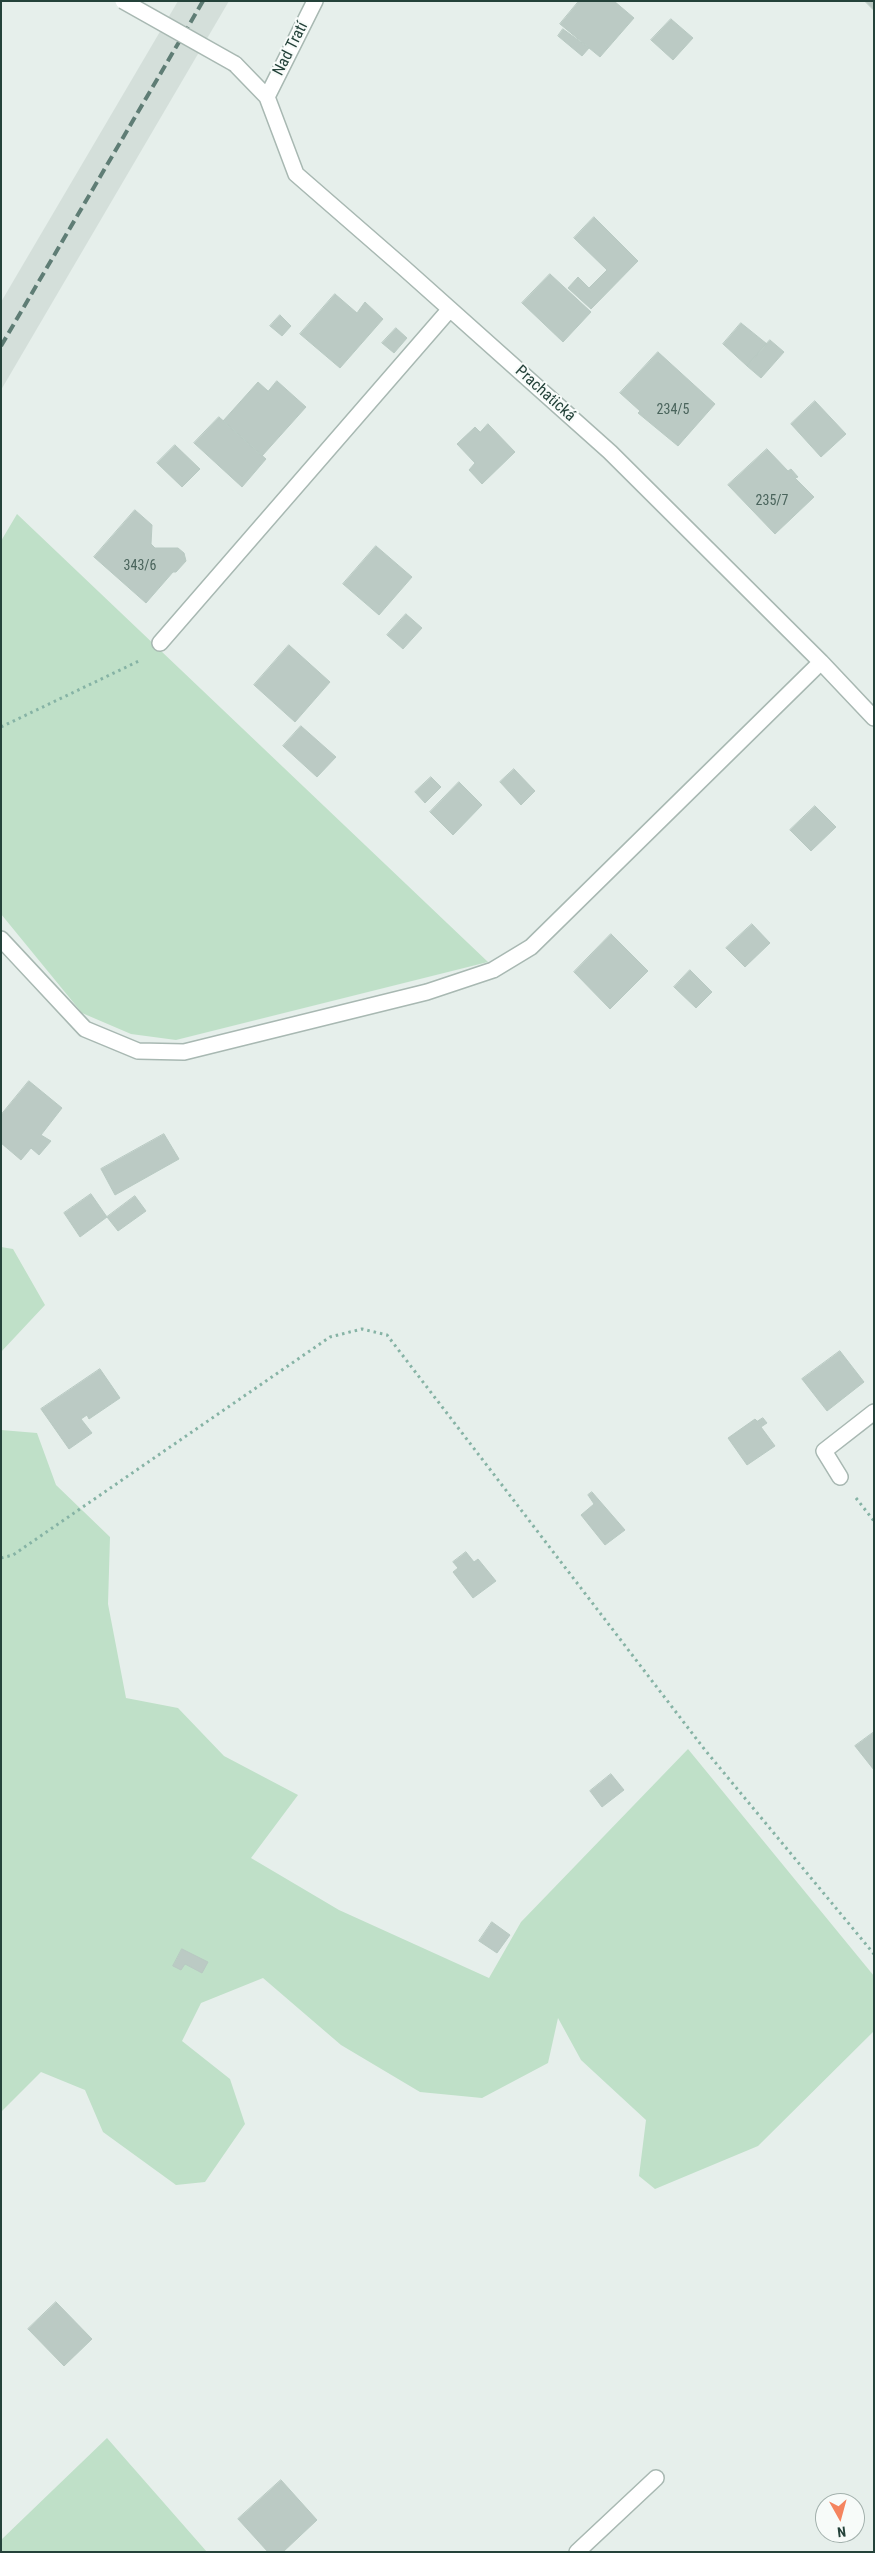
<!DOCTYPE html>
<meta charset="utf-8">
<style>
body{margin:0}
#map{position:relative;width:875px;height:2553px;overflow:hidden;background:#e6efeb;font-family:"Roboto Condensed",sans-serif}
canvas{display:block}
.frame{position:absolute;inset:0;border:2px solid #24423a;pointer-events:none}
.north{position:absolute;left:815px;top:2493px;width:50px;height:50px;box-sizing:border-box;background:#f7fbf9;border:1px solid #a3b1ad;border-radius:50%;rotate:173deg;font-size:14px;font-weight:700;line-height:20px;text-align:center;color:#24423a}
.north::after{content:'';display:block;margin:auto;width:18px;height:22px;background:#f4845f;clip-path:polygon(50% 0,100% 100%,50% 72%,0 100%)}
</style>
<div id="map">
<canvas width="875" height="2553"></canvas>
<div class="frame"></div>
<div class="north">N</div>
</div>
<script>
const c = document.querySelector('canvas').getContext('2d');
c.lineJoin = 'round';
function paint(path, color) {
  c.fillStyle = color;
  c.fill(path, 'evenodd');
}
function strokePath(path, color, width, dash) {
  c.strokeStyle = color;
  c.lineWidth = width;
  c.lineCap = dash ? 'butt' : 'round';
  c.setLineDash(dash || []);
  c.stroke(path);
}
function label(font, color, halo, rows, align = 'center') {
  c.font = font + ' "Roboto Condensed",sans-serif';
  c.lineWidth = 4;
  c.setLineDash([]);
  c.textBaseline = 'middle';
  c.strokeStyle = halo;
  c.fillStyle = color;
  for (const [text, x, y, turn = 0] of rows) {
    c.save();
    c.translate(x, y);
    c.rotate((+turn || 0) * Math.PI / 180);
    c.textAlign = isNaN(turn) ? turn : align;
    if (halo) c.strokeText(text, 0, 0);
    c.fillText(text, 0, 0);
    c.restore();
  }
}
paint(new Path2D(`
 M 178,1 L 229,1 L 1,390 L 1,302 Z`), '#d4dfda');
paint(new Path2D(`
 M 17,514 L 488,962 L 176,1040 L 131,1034 L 82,1013 L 1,914 L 1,541 Z
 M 1,1247 L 13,1249 L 45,1305 L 1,1352 Z
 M 1,1430 L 37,1433 L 56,1485 L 110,1537 L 108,1604 L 126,1698 L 178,1708 L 224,1756 L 298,1795 L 251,1858 L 339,1910 L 489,1978 L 521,1922 L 688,1749 L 874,1976 L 874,2031 L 758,2146 L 655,2189 L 639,2176 L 646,2120 L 581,2060 L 558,2018 L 548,2063 L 482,2098 L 420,2092 L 341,2045 L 263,1978 L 201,2003 L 182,2041 L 230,2079 L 245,2124 L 205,2182 L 176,2185 L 103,2132 L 85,2090 L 41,2072 L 1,2112 Z
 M 107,2438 L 207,2552 L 1,2552 L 1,2540 Z`), '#bfe0c8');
const building = new Path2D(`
 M 579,1 L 614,1 L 634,18 L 600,57 L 560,24 Z
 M 865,1 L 874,1 L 873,9 Z
 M 671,19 L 693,38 L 673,60 L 651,40 Z
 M 563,29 L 589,48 L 582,56 L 558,36 Z
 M 594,217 L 638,261 L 591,309 L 568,288 L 578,277 L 589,288 L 607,270 L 574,238 Z
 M 550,274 L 591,312 L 563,342 L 522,303 Z
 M 335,294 L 357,313 L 365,302 L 383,319 L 340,368 L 300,334 Z
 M 280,315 L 291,326 L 282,336 L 270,326 Z
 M 741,323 L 767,344 L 747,366 L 723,344 Z
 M 396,328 L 407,338 L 394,353 L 382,343 Z
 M 770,340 L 784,352 L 761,378 L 747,366 Z
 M 658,352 L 715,404 L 678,446 L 638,413 L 640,411 L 620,393 Z
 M 277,381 L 306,407 L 262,456 L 223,421 L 258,382 L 268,391 Z
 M 815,401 L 846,434 L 821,457 L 791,424 Z
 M 219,417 L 266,459 L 242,487 L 194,443 Z
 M 488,424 L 515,452 L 482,484 L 469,470 L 475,463 L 457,444 L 475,427 L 480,432 Z
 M 175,445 L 200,469 L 182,487 L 157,463 Z
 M 767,449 L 788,471 L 791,469 L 798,477 L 795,478 L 814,497 L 775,534 L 728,485 Z
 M 135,510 L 152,525 L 151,544 L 155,548 L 178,548 L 184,553 L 186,561 L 176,572 L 173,572 L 146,603 L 94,557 Z
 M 376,546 L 412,577 L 379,615 L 343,584 Z
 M 406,614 L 422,628 L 403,649 L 387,635 Z
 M 289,645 L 330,682 L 295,722 L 254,685 Z
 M 301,726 L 336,757 L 317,777 L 283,746 Z
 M 514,769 L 535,791 L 521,805 L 500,782 Z
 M 431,777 L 441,787 L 425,803 L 415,792 Z
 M 459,782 L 482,805 L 453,835 L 430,812 Z
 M 815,806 L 836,827 L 811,851 L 790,830 Z
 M 752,924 L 770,943 L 745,967 L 726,948 Z
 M 611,934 L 648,971 L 610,1009 L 574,972 Z
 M 690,970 L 712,992 L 696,1008 L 674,987 Z
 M 29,1081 L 62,1108 L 41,1135 L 51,1141 L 39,1155 L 31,1148 L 21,1160 L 1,1143 L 1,1115 Z
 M 164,1134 L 179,1159 L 115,1195 L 101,1169 Z
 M 91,1194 L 107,1217 L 80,1237 L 64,1213 Z
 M 135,1196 L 146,1211 L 118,1231 L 107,1217 Z
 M 840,1351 L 864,1382 L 827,1411 L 802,1379 Z
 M 100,1369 L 120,1398 L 89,1419 L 87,1415 L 81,1419 L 92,1433 L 69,1449 L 41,1409 Z
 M 763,1418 L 767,1423 L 761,1427 L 775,1446 L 747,1465 L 728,1438 L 755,1419 L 757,1421 Z
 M 592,1492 L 625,1530 L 605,1545 L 581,1515 L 594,1504 L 588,1495 Z
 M 466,1552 L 474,1562 L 478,1559 L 496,1581 L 473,1598 L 453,1572 L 458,1568 L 453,1562 Z
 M 874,1732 L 874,1770 L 855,1746 Z
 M 611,1774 L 624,1790 L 602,1807 L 590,1791 Z
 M 492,1922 L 510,1935 L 497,1953 L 479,1941 Z
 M 182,1949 L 208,1962 L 202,1973 L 185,1964 L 181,1970 L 173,1966 Z
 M 56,2302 L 92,2339 L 64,2366 L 28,2329 Z
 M 281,2480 L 317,2520 L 283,2552 L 268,2552 L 238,2519 Z`);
paint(building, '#bbcac4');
strokePath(building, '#b8c9c2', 1);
const minor = new Path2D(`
 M 235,64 L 267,97 L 296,174 L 404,268 L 610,452 L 821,662 L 874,718
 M 267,97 L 315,1
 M 160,643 L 450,309
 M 1,939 L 85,1029 L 138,1051 L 184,1052 L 427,992 L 493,970 L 531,947 L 821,662
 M 840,1477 L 824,1451 L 874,1412
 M 577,2552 L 656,2478`);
strokePath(minor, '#a8b8b2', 18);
strokePath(new Path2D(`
 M 1,727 L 141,660
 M 856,1498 L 874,1521
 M 1,1558 L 13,1555 L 330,1337 L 362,1329 L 387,1335 L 705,1750 L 874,1954`), '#86b3a5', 3, [2.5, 4]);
strokePath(minor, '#fff', 15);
strokePath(new Path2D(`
 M 1,346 L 203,1`), '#5f7d75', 4, [10, 5]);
const minorBridge = new Path2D(`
 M 123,1 L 235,64`);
strokePath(minorBridge, '#a8b8b2', 18, []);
strokePath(minorBridge, '#fff', 15);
label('14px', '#4a645c', null, [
 ["234/5",673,410],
 ["235/7",772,501],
 ["343/6",140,566]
]);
label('16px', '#24423a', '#f7fbf9', [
 ["Nad Tratí",291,49,-63],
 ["Prachatická",545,394,42]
]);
</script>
